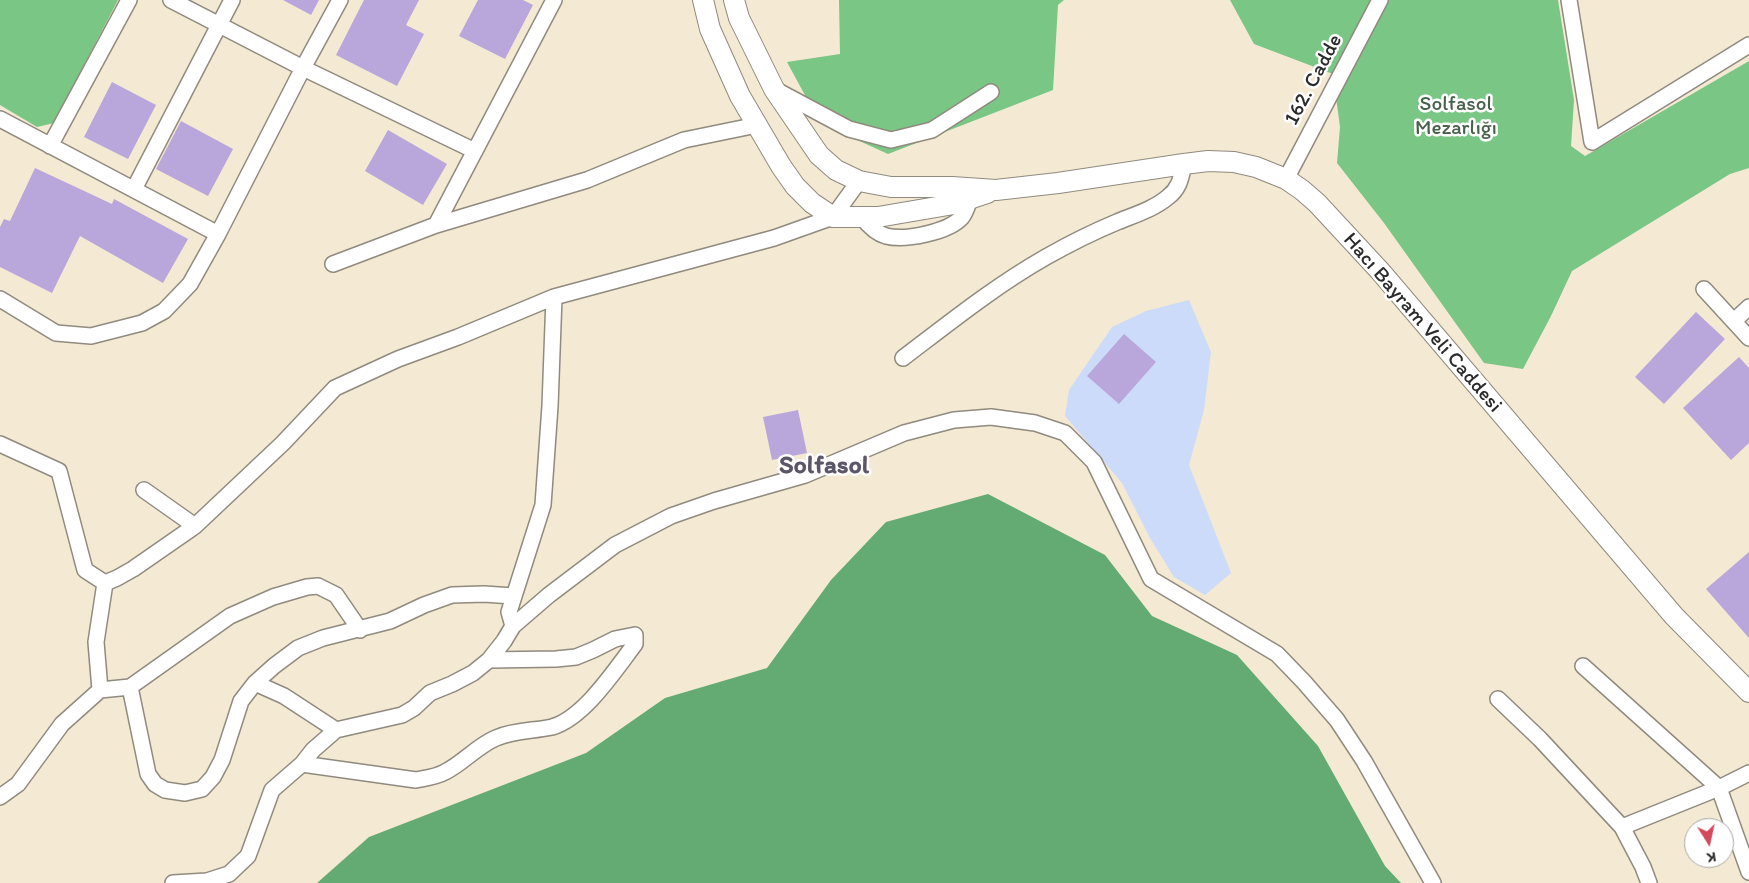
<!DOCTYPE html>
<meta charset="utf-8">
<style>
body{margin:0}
#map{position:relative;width:1749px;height:883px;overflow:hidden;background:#f4e9d3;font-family:Itim,sans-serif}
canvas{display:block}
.north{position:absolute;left:1684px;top:818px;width:50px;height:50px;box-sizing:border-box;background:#fff;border:1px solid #aaa;border-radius:50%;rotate:170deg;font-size:14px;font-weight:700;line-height:20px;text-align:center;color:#2b2b2b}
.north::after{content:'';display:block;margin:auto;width:18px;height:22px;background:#d1495b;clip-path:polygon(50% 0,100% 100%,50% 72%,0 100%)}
</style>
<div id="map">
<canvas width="1749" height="883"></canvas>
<div class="north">K</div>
</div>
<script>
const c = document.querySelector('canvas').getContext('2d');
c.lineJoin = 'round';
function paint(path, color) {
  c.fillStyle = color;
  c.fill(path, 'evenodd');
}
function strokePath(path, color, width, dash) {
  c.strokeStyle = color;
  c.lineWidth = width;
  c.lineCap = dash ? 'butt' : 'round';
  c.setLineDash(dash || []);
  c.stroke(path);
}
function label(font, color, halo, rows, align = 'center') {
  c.font = font + ' Itim,sans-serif';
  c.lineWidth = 5;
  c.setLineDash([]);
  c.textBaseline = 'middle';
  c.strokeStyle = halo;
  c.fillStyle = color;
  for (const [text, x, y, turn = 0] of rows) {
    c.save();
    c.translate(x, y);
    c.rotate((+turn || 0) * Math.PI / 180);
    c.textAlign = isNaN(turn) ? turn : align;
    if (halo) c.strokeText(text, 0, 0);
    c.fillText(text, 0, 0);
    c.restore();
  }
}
paint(new Path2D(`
 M 1189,300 L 1211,352 L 1204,410 L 1189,465 L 1231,573 L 1205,595 L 1174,577 L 1150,538 L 1122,483 L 1065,416 L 1069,390 L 1112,327 L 1146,311 Z`), '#ccdbfa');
paint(new Path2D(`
 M 0,0 L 118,0 L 54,123 L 37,127 L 0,105 Z
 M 839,0 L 1064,0 L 1058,5 L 1053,90 L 888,154 L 820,123 L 787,62 L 840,54 Z
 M 1230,0 L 1558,0 L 1574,100 L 1571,146 L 1585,156 L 1749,61 L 1749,168 L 1730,174 L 1572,271 L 1551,316 L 1523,369 L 1484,363 L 1384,223 L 1337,163 L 1340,127 L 1333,74 L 1254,44 Z`), '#7ac685');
paint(new Path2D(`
 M 988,494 L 1105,555 L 1152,616 L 1237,655 L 1318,746 L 1385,866 L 1401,883 L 317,883 L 369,837 L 586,753 L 665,698 L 767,668 L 831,580 L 886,522 Z`), '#63ab72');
paint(new Path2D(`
 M 283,0 L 319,0 L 311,15 Z
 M 364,0 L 419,0 L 406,25 L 424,34 L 397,86 L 336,55 Z
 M 478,0 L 523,0 L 533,5 L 505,59 L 459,36 Z
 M 112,82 L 156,105 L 128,159 L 84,137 Z
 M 181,121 L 233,149 L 208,196 L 156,169 Z
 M 388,130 L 447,164 L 423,205 L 365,171 Z
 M 35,168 L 112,204 L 114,199 L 188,239 L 163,283 L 80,236 L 52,293 L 0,267 L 0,227 L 4,219 L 10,221 Z
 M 1696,312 L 1725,339 L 1664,404 L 1635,377 Z
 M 1124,334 L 1156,362 L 1119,404 L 1087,376 Z
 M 1739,357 L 1749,368 L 1749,443 L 1731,460 L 1683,408 Z
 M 798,410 L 807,453 L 772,460 L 763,417 Z
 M 1749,552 L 1749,638 L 1706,589 Z`), '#b9a6db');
const minor = new Path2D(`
 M 171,0 L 303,68 L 475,151
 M 1569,0 L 1592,142 L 1749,45
 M 776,90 L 849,129 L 891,140 L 932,130 L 991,92
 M 0,119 L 218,234
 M 50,146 L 129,0
 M 1286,179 L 1380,0
 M 134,189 L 232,0
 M 862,217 C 868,225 876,233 886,236 C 905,241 949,232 962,217 C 966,212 968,204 970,199
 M 436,225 L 554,0
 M 333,264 L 436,225 L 587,180 L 684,140 L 757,125
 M 1704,289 L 1749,338
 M 0,299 L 56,333 L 91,336 L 142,323 L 164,311 L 190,284 L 218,234 L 303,68 L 340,0
 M 1734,321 L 1749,307
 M 903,358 C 949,323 995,286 1046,257 C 1069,244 1093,232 1117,222 C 1134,215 1154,209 1168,197 C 1180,188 1181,177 1184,164
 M 0,444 L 59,471 L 85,570 L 105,583
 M 144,490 L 195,526
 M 105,583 L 117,578 L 133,569 L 195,526 L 283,443 L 335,388 L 398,359 L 458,337 L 554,297 L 774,238 L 833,217 L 859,181
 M 513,626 L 509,612 L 543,505 L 550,406 L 554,297
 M 1583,666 L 1719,788 L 1749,872
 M 255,683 L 284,696 L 336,730
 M 130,687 L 148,774 L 155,784 L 165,790 L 185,793 L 202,789 L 213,777 L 222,760 L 241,701 L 255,683 L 274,666 L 298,648 L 323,638 L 390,621 L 424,605 L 452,595 L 484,594 L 513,596
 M 100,690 L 130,687 L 230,616 L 273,597 L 307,587 L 318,586 L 336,595 L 360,630
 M 1498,699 L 1540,739 L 1622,827 L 1719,788 L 1749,773
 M 302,764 L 416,780 C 426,778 436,777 445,772 C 463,763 477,746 496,738 C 514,730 534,731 552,727 C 584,718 615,670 635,644 L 635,635 L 615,639 L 593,650 L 576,657 L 556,659 L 489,660
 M 0,797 L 18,784 L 62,724 L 100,690 L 96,642 L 105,583
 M 1622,827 L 1643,867 L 1649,883
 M 173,883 L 207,881 L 229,874 L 248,856 L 272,790 L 302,764 L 313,750 L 336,730 L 402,715 L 414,708 L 430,693 L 452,684 L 473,673 L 489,660 L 504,641 L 513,626 L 549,595 L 615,545 L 671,516 L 714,501 L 805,475 L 904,433 L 954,420 L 991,417 L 1035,423 L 1065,433 L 1094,462 L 1151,579 L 1277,654 L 1304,682 L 1337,720 L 1364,761 L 1433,883`);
const major = new Path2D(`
 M 703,0 L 710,29 L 740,96 L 781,166 L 795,186 L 812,203 L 833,217 L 878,217 L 954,204 L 987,193
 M 734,0 L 739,18 L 774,89 L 819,155 L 836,170 L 859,181 L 891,187 L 952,187 L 996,190 L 1058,183 L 1184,164 L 1208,161 L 1234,162 L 1256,167 L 1286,179 L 1302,190 L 1317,203 L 1380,271 L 1674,616 L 1749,692`);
strokePath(minor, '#908a7f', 18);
strokePath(major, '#908a7f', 22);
strokePath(minor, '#fff', 15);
strokePath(major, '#fff', 20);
label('21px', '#2b2b2b', '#fff', [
 ["162. Cadde",1314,80,-62],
 ["Hacı Bayram Veli Caddesi",1422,323,49]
]);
label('21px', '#47614a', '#fff', [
 ["Solfasol",1456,105],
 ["Mezarlığı",1456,129]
]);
label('bold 26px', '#5d5669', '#fff', [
 ["Solfasol",824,466]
]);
</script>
